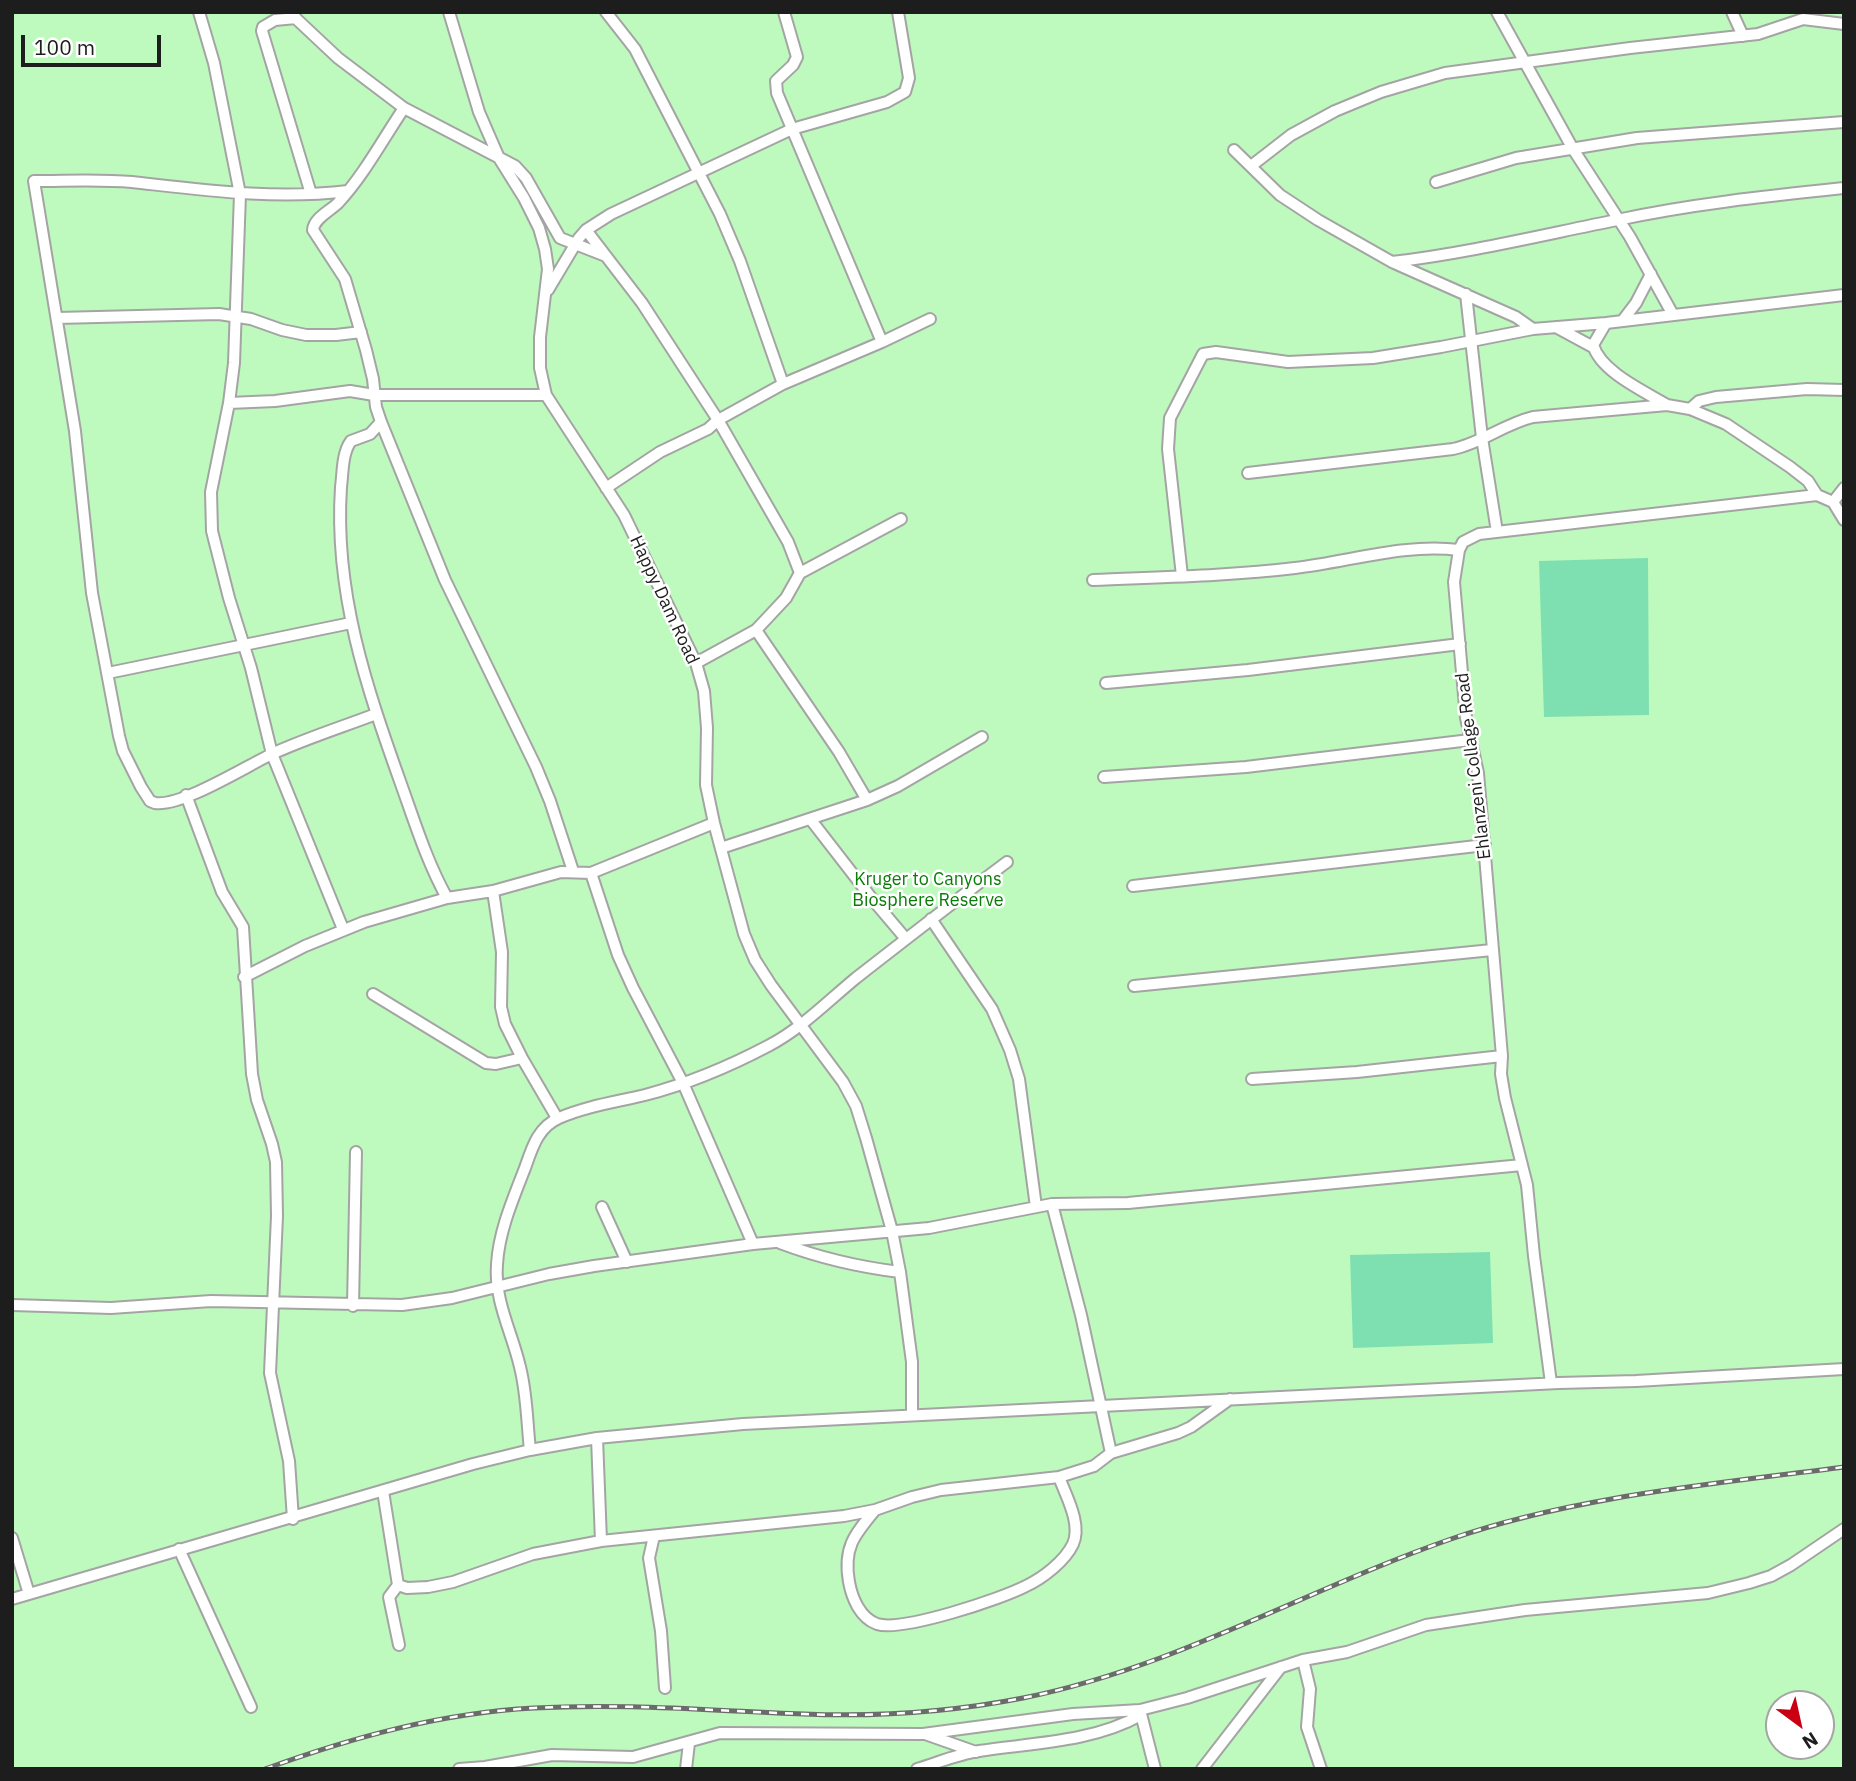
<!DOCTYPE html>
<style>
body{margin:0}
#map{position:relative;width:1856px;height:1781px;overflow:hidden;background:#efeae3;font-family:"IBM Plex Sans",sans-serif}
canvas{display:block}
.frame{position:absolute;inset:0;border:14px solid #1d1d1d;pointer-events:none}
.north{position:absolute;left:1765px;top:1690px;width:70px;height:70px;box-sizing:border-box;background:#fff;border:2px solid #a5a5a5;border-radius:50%;rotate:147deg;font-size:19px;font-weight:700;line-height:28px;text-align:center;color:#1d1d1d}
.north::after{content:'';display:block;margin:auto;width:24px;height:32px;background:#ca0012;clip-path:polygon(50% 0,100% 100%,50% 72%,0 100%)}
.scale{position:absolute;left:21px;top:35px;width:140px;height:32px;box-sizing:border-box;border:4px solid #1d1d1d;border-top:0;padding-left:9px;font-size:21px;line-height:24px;white-space:nowrap;color:#1d1d1d;-webkit-text-stroke:5px #fff;paint-order:stroke}
</style>
<div id="map">
<canvas width="1856" height="1781"></canvas>
<div class="frame"></div>
<div class="north">N</div>
<div class="scale">100 m</div>
</div>
<script>
const c = document.querySelector('canvas').getContext('2d');
c.lineJoin = 'round';
function paint(path, color) {
  c.fillStyle = color;
  c.fill(path, 'evenodd');
}
function strokePath(path, color, width, dash) {
  c.strokeStyle = color;
  c.lineWidth = width;
  c.lineCap = dash ? 'butt' : 'round';
  c.setLineDash(dash || []);
  c.stroke(path);
}
function label(font, color, halo, rows, align = 'center') {
  c.font = font + ' "IBM Plex Sans",sans-serif';
  c.lineWidth = 5;
  c.setLineDash([]);
  c.textBaseline = 'middle';
  c.strokeStyle = halo;
  c.fillStyle = color;
  for (const [text, x, y, turn = 0] of rows) {
    c.save();
    c.translate(x, y);
    c.rotate((+turn || 0) * Math.PI / 180);
    c.textAlign = isNaN(turn) ? turn : align;
    if (halo) c.strokeText(text, 0, 0);
    c.fillText(text, 0, 0);
    c.restore();
  }
}
paint(new Path2D(`
 M 12,12 L 1844,12 L 1844,1769 L 12,1769 ZM 1779,1704 L 1821,1704 L 1821,1746 L 1779,1746 Z`), '#befabe');
paint(new Path2D(`
 M 1648,558 L 1649,715 L 1544,717 L 1539,561 Z
 M 1490,1252 L 1493,1343 L 1353,1348 L 1350,1255 Z`), '#7ee0b1');
const minor = new Path2D(`
 M 199,12 L 214,63 L 240,194 L 234,363 L 229,403 L 211,492 L 212,531 L 229,598 L 251,668 L 272,754 L 343,929
 M 289,12 L 338,58 L 404,108 L 515,166 L 526,178 L 560,238 L 606,256
 M 449,12 L 479,112 L 499,158 L 524,198 L 539,228 L 545,249 L 548,269 L 540,337 L 540,368 L 546,395 L 624,515 L 696,663 L 704,691 L 707,728 L 706,785 L 714,823 L 744,934 L 755,960 L 771,985 L 843,1082 L 856,1106 L 866,1138 L 892,1231 L 900,1272 L 912,1362 L 912,1414
 M 606,12 L 635,49 L 720,214 L 740,261 L 783,384
 M 784,12 L 797,57 L 793,65 L 776,81 L 777,93 L 882,342
 M 1497,12 L 1573,149 L 1630,237 L 1672,313
 M 1732,12 L 1743,36
 M 296,18 L 275,20 L 263,27 L 262,31 L 311,194
 M 404,108 C 383,139 364,175 338,203 C 330,211 314,218 313,230 L 345,279 L 366,350 L 373,379 L 376,407 L 381,422 L 445,580 L 536,767 L 550,801 L 573,871
 M 1234,150 L 1280,195 L 1318,220 L 1392,262 L 1516,317 L 1533,329
 M 1251,166 L 1291,135 L 1335,111 L 1381,92 L 1445,73 L 1630,48 L 1758,34 L 1803,19 L 1844,24
 M 1436,182 L 1516,158 L 1637,138 L 1844,122
 M 348,191 C 275,200 204,190 132,182 C 99,179 67,181 34,181 L 75,431 L 92,593 L 119,736 L 123,751 L 141,787 L 150,801 L 155,803 C 182,807 248,765 274,753 C 307,738 342,727 376,714
 M 586,230 L 642,303 L 718,420 L 788,542 L 800,573
 M 1392,262 C 1468,253 1542,235 1617,220 C 1691,204 1768,196 1844,188
 M 548,290 L 579,238 L 586,230 L 611,214 L 792,129 L 887,102 L 905,92 L 909,78 L 898,12
 M 1466,294 L 1482,438 L 1497,532
 M 57,318 L 219,314 L 251,319 L 282,330 L 306,335 L 336,335 L 361,332
 M 1623,320 L 1636,303 L 1651,274
 M 1606,323 L 1593,345 C 1601,372 1644,391 1667,405
 M 1556,327 L 1593,347
 M 229,403 L 275,401 L 350,391 L 374,395 L 546,395
 M 1690,409 L 1699,401 L 1716,397 L 1807,389 L 1844,390
 M 381,422 L 370,434 L 351,441 C 342,453 343,472 341,487 C 334,592 366,686 401,784 C 415,823 427,862 447,898
 M 1248,473 L 1453,449 C 1482,443 1504,424 1533,417 L 1667,405 L 1690,409 L 1726,424 L 1790,467 L 1808,481 L 1817,495
 M 606,488 L 660,452 L 708,429 L 718,420 L 783,384 L 882,342 L 930,319
 M 1833,502 L 1844,488
 M 1182,576 L 1168,449 L 1170,418 L 1203,354 L 1216,352 L 1288,362 L 1373,358 L 1441,347 L 1533,329 L 1606,323 L 1844,295
 M 1093,580 C 1161,577 1228,576 1295,568 C 1349,562 1404,543 1459,550
 M 756,630 L 839,752 L 867,800
 M 696,663 L 756,630 L 786,598 L 800,573 L 901,519
 M 108,673 L 351,623
 M 1106,683 L 1248,670 L 1460,644
 M 1104,777 L 1246,767 L 1470,740
 M 186,795 L 222,892 L 243,927 L 252,1074 L 257,1100 L 272,1144 L 276,1162 L 277,1216 L 270,1373 L 289,1461 L 293,1519
 M 811,820 L 873,900 L 906,939
 M 721,848 L 867,800 L 898,786 L 982,737
 M 591,873 L 618,955 L 633,988 L 683,1083 L 753,1244
 M 1133,886 L 1485,845
 M 493,891 L 502,952 L 501,1007 L 505,1024 L 522,1058 L 557,1118
 M 931,919 L 992,1009 L 1010,1050 L 1019,1079 L 1036,1207
 M 244,977 L 305,946 L 364,922 L 447,898 L 493,891 L 561,872 L 591,873 L 714,823
 M 1134,986 L 1492,950
 M 373,994 L 486,1063 L 496,1064 L 522,1058
 M 1252,1079 L 1357,1072 L 1502,1056
 M 1052,1204 L 1081,1315 L 1111,1453
 M 602,1207 L 627,1262
 M 780,1243 C 820,1258 858,1267 900,1272
 M 12,1305 L 111,1308 L 211,1301 L 402,1305 L 452,1298 L 549,1274 L 594,1266 L 753,1244 L 929,1228 L 1052,1204 L 1128,1203 L 1522,1165
 M 353,1306 L 356,1152
 M 1551,1383 L 1534,1256 L 1527,1185 L 1505,1098 L 1501,1074 L 1502,1056 L 1478,773 L 1466,718 L 1454,582 L 1459,550 L 1463,542 L 1479,534 L 1817,495 L 1833,502 L 1844,520
 M 597,1438 L 601,1541
 M 530,1450 C 527,1423 527,1394 520,1367 C 512,1332 494,1301 497,1264 C 499,1231 513,1199 525,1168 C 532,1148 538,1127 559,1118 C 587,1106 616,1102 645,1095 C 687,1084 730,1066 768,1046 C 801,1029 828,1001 856,978 C 906,939 956,900 1007,862
 M 383,1491 L 398,1585 L 407,1588 L 428,1587 L 453,1582 L 533,1554 L 601,1541 L 844,1516 L 875,1510 L 912,1497 L 941,1490 L 1059,1477 L 1094,1466 L 1111,1453 L 1178,1433 L 1191,1427 L 1230,1399
 M 875,1510 C 854,1535 843,1548 849,1582 C 852,1598 860,1618 877,1624 C 902,1632 1001,1599 1026,1586 C 1043,1578 1065,1561 1073,1544 C 1082,1524 1066,1496 1059,1477
 M 654,1536 L 649,1558 L 661,1631 L 665,1688
 M 12,1538 L 29,1594
 M 179,1549 L 251,1707
 M 398,1585 L 389,1597 L 399,1645
 M 12,1599 L 473,1464 L 530,1450 L 597,1438 L 743,1424 L 1559,1383 L 1636,1381 L 1844,1369
 M 1303,1660 L 1310,1689 L 1307,1727 L 1321,1769
 M 1140,1710 L 1155,1769
 M 925,1734 L 976,1752
 M 459,1769 L 485,1767 L 552,1755 L 633,1757 L 720,1733 L 923,1734 L 1073,1714 L 1140,1710 L 1187,1698 L 1303,1660 L 1347,1652 L 1426,1625 L 1525,1610 L 1708,1593 L 1749,1583 L 1771,1576 L 1791,1565 L 1844,1529
 M 686,1769 L 689,1743
 M 917,1769 C 937,1763 958,1754 979,1751 C 1033,1743 1093,1742 1141,1715
 M 1202,1769 L 1281,1667`);
strokePath(minor, '#a4a4a4', 14);
strokePath(minor, '#fff', 10);
const rail = new Path2D(`
 M 265,1769 C 353,1737 441,1713 534,1708 C 624,1703 714,1711 804,1714 C 877,1717 951,1712 1023,1698 C 1174,1668 1307,1589 1451,1539 C 1574,1496 1715,1484 1844,1467`);
strokePath(rail, '#6b6b6b', 5);
strokePath(rail, '#fff', 2.5, [8]);
label('18px', '#1d1d1d', '#fff', [
 ["Happy Dam Road",664,600,65],
 ["Ehlanzeni Collage Road",1474,766,-97]
]);
label('18px', '#0a7d09', '#fff', [
 ["Kruger to Canyons",928,880],
 ["Biosphere Reserve",928,901]
]);
</script>
